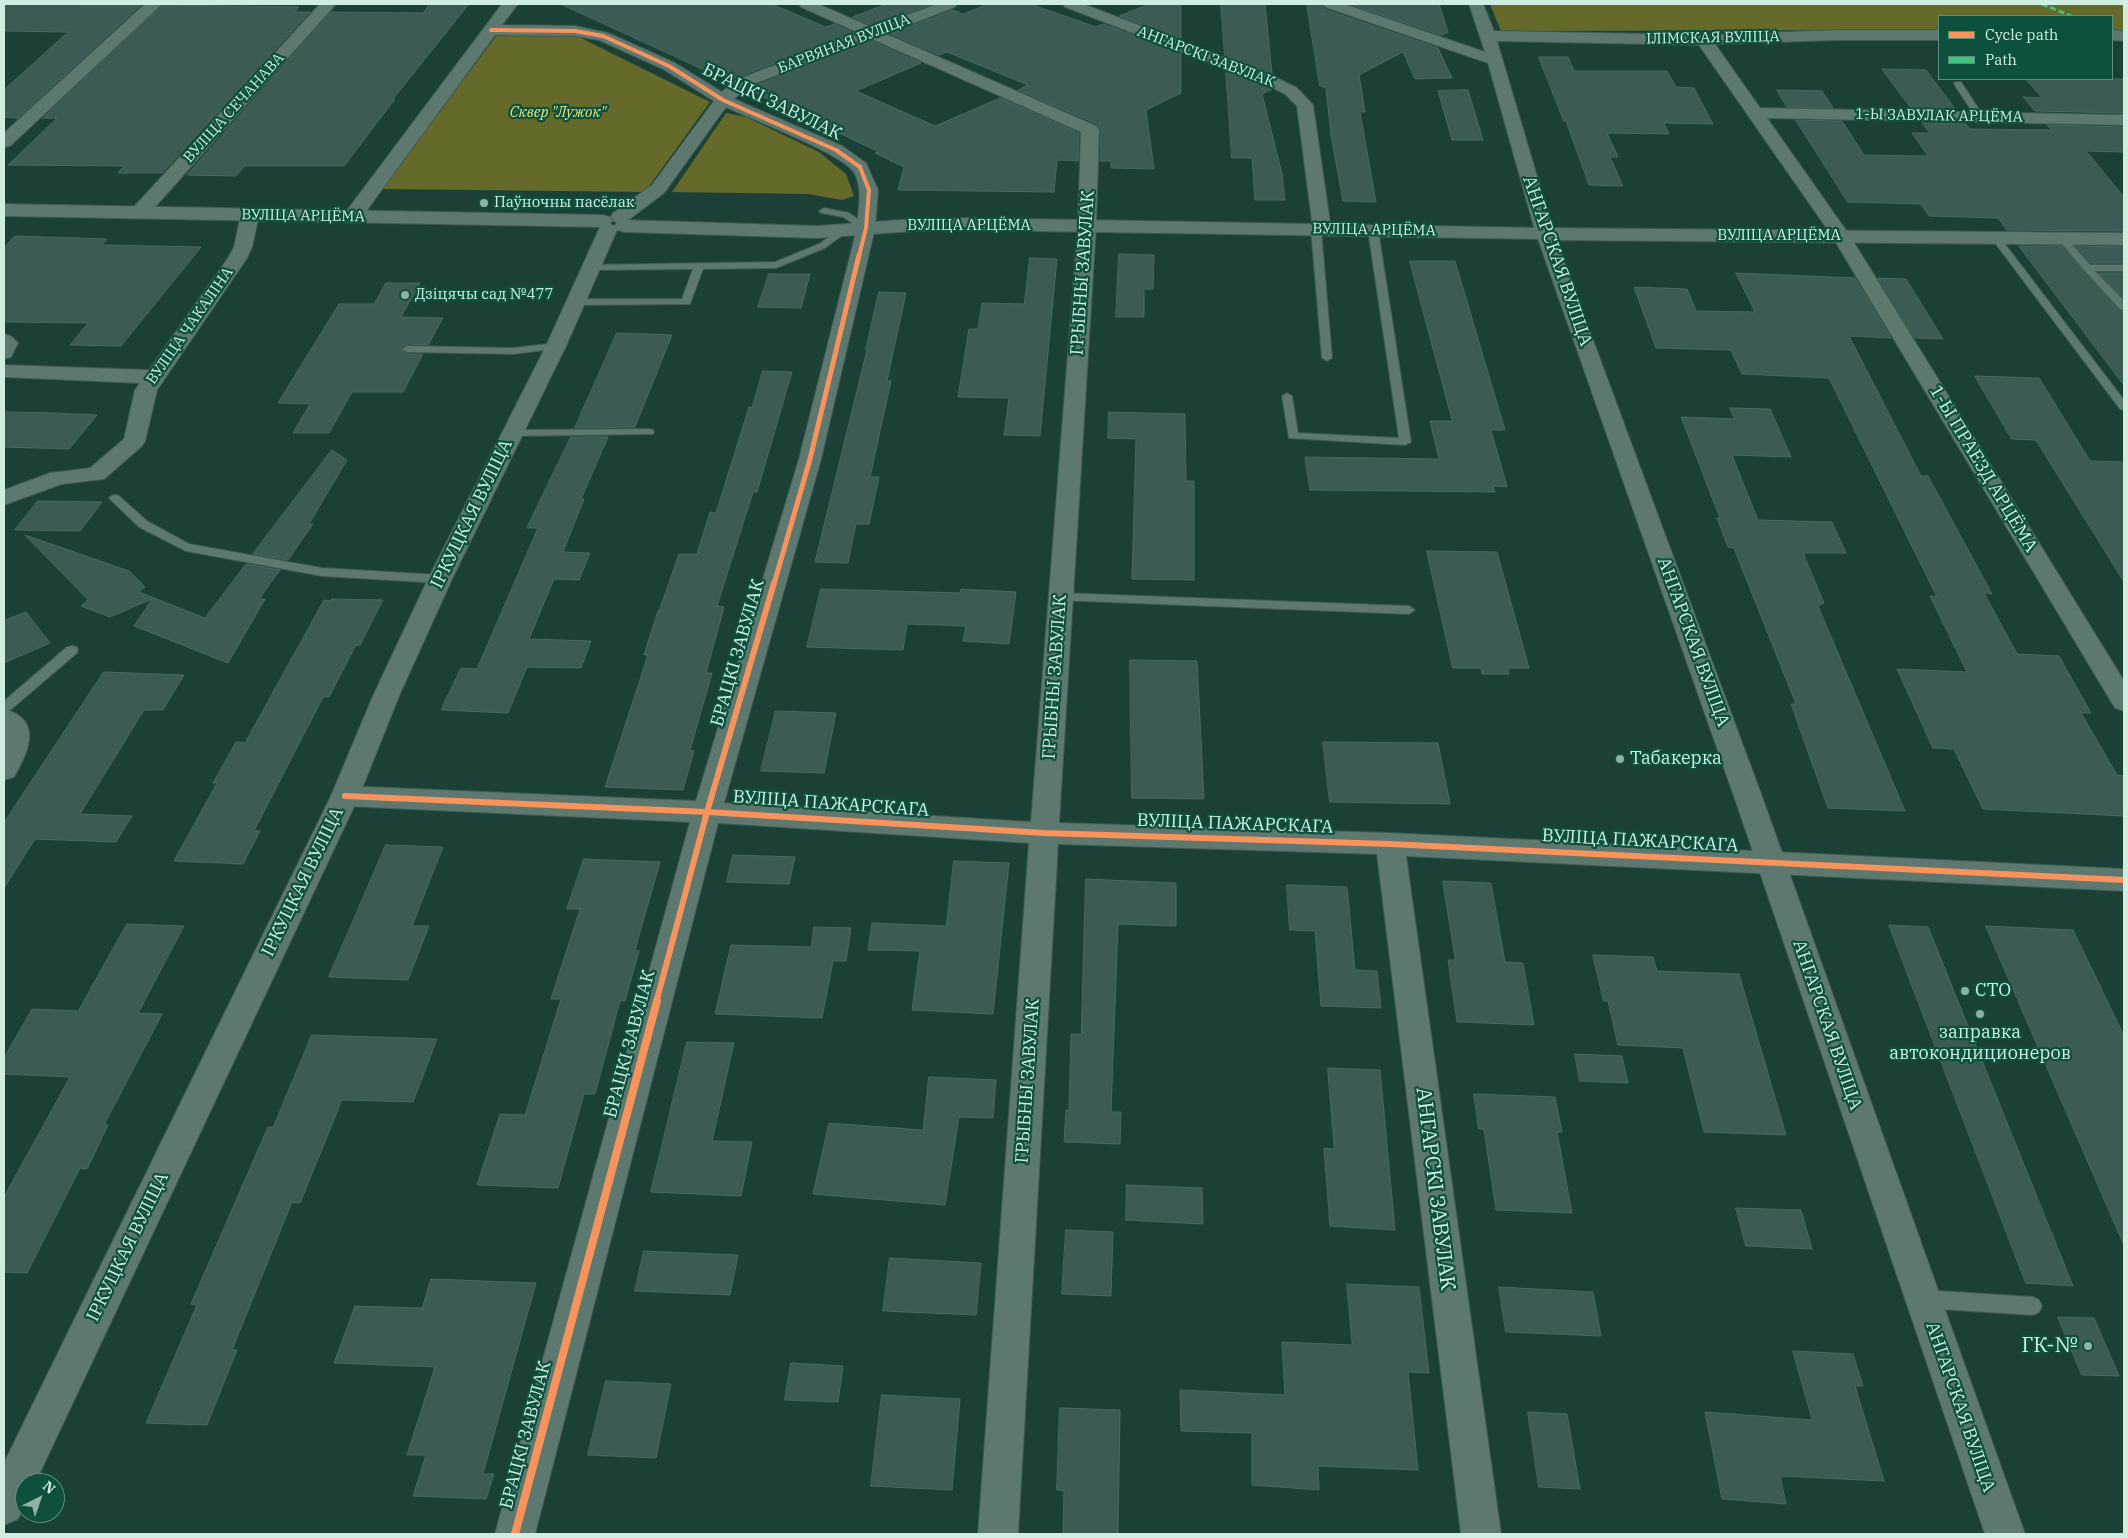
<!DOCTYPE html>
<meta charset="utf-8">
<style>
body{margin:0}
#map{position:relative;width:2128px;height:1538px;overflow:hidden;background:#1b4136;font-family:"IBM Plex Serif",serif}
canvas{display:block}
.frame{position:absolute;inset:0;border:5px solid #cfede0;pointer-events:none}
.legend{position:absolute;left:1938px;top:15px;width:175px;height:65px;box-sizing:border-box;background:#0c503d;border:1px solid #5a8f7e;margin:0;padding:6px 9px;list-style:none;font-size:15px;color:#cfede0}
.legend li{display:flex;align-items:center;gap:10px;height:25px}
.legend b{width:25px;border:1px solid #5a8f7e}
.north{position:absolute;left:15px;top:1473px;width:50px;height:50px;box-sizing:border-box;background:#0c503d;border:1px solid #5a8f7e;border-radius:50%;rotate:41deg;font-size:14px;font-weight:700;line-height:20px;text-align:center;color:#cfede0}
.north::after{content:'';display:block;margin:auto;width:18px;height:22px;background:#90b1a4;clip-path:polygon(50% 0,100% 100%,50% 72%,0 100%)}
</style>
<div id="map">
<canvas width="2128" height="1538"></canvas>
<div class="frame"></div>
<ul class="legend">
<li><b style="height:6px;background:#f8935d"></b>Cycle path</li>
<li><b style="height:6px;background:#40c37c"></b>Path</li>
</ul>
<div class="north">N</div>
</div>
<script>
const c = document.querySelector('canvas').getContext('2d');
c.lineJoin = 'round';
function paint(path, color) {
  c.fillStyle = color;
  c.fill(path, 'evenodd');
}
function strokePath(path, color, width, dash) {
  c.strokeStyle = color;
  c.lineWidth = width;
  c.lineCap = dash ? 'butt' : 'round';
  c.setLineDash(dash || []);
  c.stroke(path);
}
function label(font, color, halo, rows, align = 'center') {
  c.font = font + ' "IBM Plex Serif",serif';
  c.lineWidth = 4.5;
  c.setLineDash([]);
  c.textBaseline = 'middle';
  c.strokeStyle = halo;
  c.fillStyle = color;
  for (const [text, x, y, turn = 0] of rows) {
    c.save();
    c.translate(x, y);
    c.rotate((+turn || 0) * Math.PI / 180);
    c.textAlign = isNaN(turn) ? turn : align;
    if (halo) c.strokeText(text, 0, 0);
    c.fillText(text, 0, 0);
    c.restore();
  }
}
paint(new Path2D(`
 M 1490,4 L 2124,4 L 2124,30 L 2112,30 L 2112,16 L 1939,16 L 1939,30 L 1501,31 Z
 M 496,36 L 577,36 L 710,102 L 645,192 L 382,189 Z
 M 726,113 L 746,117 L 819,152 L 846,174 L 854,196 L 842,200 L 808,194 L 672,192 Z`), '#656929');
const building = new Path2D(`
 M 4,4 L 104,5 L 141,5 L 18,118 L 4,117 L 4,90 L 68,32 L 4,31 Z
 M 430,4 L 469,4 L 393,99 L 395,99 L 344,166 L 245,166 L 236,176 L 187,175 L 331,12 L 423,13 Z
 M 561,4 L 771,4 L 826,27 L 834,24 L 854,33 L 735,78 L 731,82 Z
 M 887,4 L 932,4 L 873,26 L 853,17 Z
 M 988,4 L 1030,4 L 1096,27 L 1103,24 L 1181,53 L 1181,93 L 1146,110 L 1154,169 L 1111,168 L 1111,161 L 1100,161 L 1101,130 L 1097,124 L 1018,90 L 1028,85 L 947,52 L 939,55 L 891,34 L 953,10 L 963,14 Z
 M 1150,4 L 1181,4 L 1181,39 L 1120,16 Z
 M 1221,4 L 1265,4 L 1272,74 L 1225,56 Z
 M 1307,4 L 1321,4 L 1324,9 L 1438,48 L 1452,78 L 1415,79 L 1403,52 L 1359,75 L 1365,112 L 1360,112 L 1376,202 L 1343,201 L 1331,135 L 1326,88 L 1320,86 Z
 M 1349,4 L 1439,4 L 1448,32 L 1442,35 Z
 M 163,5 L 299,7 L 295,12 L 310,12 L 162,173 L 118,173 L 124,166 L 8,165 L 57,118 L 43,118 Z
 M 872,41 L 921,63 L 856,91 L 935,126 L 1000,98 L 1079,133 L 1078,161 L 1057,160 L 1054,192 L 898,190 L 904,167 L 875,153 L 879,152 L 747,89 Z
 M 1539,57 L 1568,57 L 1574,71 L 1667,71 L 1676,87 L 1694,88 L 1713,124 L 1664,123 L 1669,134 L 1607,133 L 1618,157 L 1610,157 L 1623,186 L 1589,185 L 1566,121 L 1564,121 Z
 M 1882,69 L 1926,70 L 1956,110 L 1912,109 Z
 M 1226,71 L 1272,89 L 1262,94 L 1282,174 L 1285,200 L 1255,200 L 1252,158 L 1232,158 Z
 M 2026,79 L 2124,79 L 2124,113 L 2035,111 L 2023,97 L 2042,98 Z
 M 1468,90 L 1483,140 L 1452,140 L 1438,91 Z
 M 1777,90 L 1822,91 L 1833,108 L 1787,107 Z
 M 1796,120 L 1842,121 L 1864,155 L 1928,156 L 1912,133 L 1930,133 L 1922,123 L 1966,124 L 1970,129 L 2052,130 L 2047,125 L 2124,127 L 2124,152 L 2086,151 L 2124,197 L 2124,231 L 2007,230 L 1998,218 L 1929,216 L 1921,204 L 1848,202 Z
 M 15,236 L 107,239 L 102,245 L 201,247 L 121,346 L 70,345 L 88,323 L 4,322 L 4,248 Z
 M 2019,246 L 2062,246 L 2119,310 L 2124,312 L 2124,385 Z
 M 2076,246 L 2124,247 L 2124,263 L 2091,263 Z
 M 1119,254 L 1154,255 L 1153,289 L 1144,289 L 1144,317 L 1116,317 Z
 M 1030,258 L 1057,259 L 1040,436 L 1004,435 L 1009,398 L 958,397 L 969,329 L 978,329 L 982,303 L 1024,304 Z
 M 1410,261 L 1455,261 L 1505,430 L 1491,430 L 1507,487 L 1493,486 L 1495,492 L 1310,490 L 1305,457 L 1439,459 L 1430,421 L 1452,421 Z
 M 1736,273 L 1855,278 L 1891,338 L 1849,336 L 1921,476 L 1928,476 L 1992,594 L 1984,593 L 2017,654 L 2059,656 L 2091,713 L 2081,713 L 2117,775 L 2124,776 L 2124,816 L 1983,809 L 1954,749 L 1933,748 L 1897,669 L 1967,672 L 1930,596 L 1937,597 L 1829,378 L 1742,374 L 1731,350 L 1656,348 L 1634,287 L 1687,289 L 1696,311 L 1755,312 Z
 M 2099,273 L 2124,273 L 2124,299 Z
 M 769,274 L 810,274 L 801,308 L 758,307 Z
 M 1878,278 L 1906,279 L 1943,339 L 1915,338 Z
 M 386,283 L 420,283 L 401,317 L 443,318 L 428,345 L 407,344 L 400,348 L 407,354 L 423,354 L 403,392 L 352,392 L 329,433 L 293,433 L 310,404 L 278,403 L 339,304 L 374,304 Z
 M 879,292 L 906,293 L 887,381 L 891,381 L 870,477 L 879,477 L 869,524 L 856,524 L 848,563 L 815,562 L 867,350 L 866,350 Z
 M 617,333 L 672,335 L 635,427 L 575,428 Z
 M 763,371 L 792,372 L 757,492 L 753,492 L 717,606 L 724,607 L 706,673 L 712,673 L 690,750 L 694,751 L 683,790 L 605,787 L 648,655 L 644,655 L 658,611 L 659,611 L 679,554 L 697,554 L 710,512 L 716,513 L 749,407 L 752,407 Z
 M 1975,376 L 2039,378 L 2090,461 L 2124,462 L 2124,582 L 2036,440 L 2012,439 Z
 M 1730,408 L 1770,409 L 1791,457 L 1732,455 L 1758,520 L 1832,522 L 1846,553 L 1803,553 L 1824,603 L 1818,606 L 1905,811 L 1828,808 L 1791,704 L 1796,704 L 1734,548 L 1728,547 L 1717,518 L 1720,518 L 1681,417 L 1734,419 Z
 M 4,412 L 54,413 L 97,415 L 69,449 L 4,447 Z
 M 1109,412 L 1185,414 L 1186,481 L 1194,481 L 1194,580 L 1132,579 L 1136,439 L 1108,438 Z
 M 571,437 L 608,437 L 581,499 L 584,499 L 563,552 L 590,553 L 579,580 L 554,579 L 529,639 L 591,641 L 581,668 L 527,667 L 508,713 L 441,710 L 461,668 L 477,669 L 538,528 L 527,528 Z
 M 332,450 L 347,460 L 309,524 L 313,524 L 288,560 L 253,554 Z
 M 38,501 L 102,502 L 80,531 L 15,530 Z
 M 25,535 L 129,571 L 145,587 L 139,592 L 205,618 L 246,564 L 280,570 L 259,599 L 265,599 L 228,663 L 134,626 L 152,599 L 110,617 L 81,606 L 88,600 Z
 M 1427,551 L 1497,552 L 1529,668 L 1508,668 L 1509,674 L 1482,674 L 1481,668 L 1453,668 Z
 M 821,589 L 960,593 L 961,589 L 1016,592 L 1009,644 L 963,641 L 966,626 L 907,624 L 903,650 L 807,647 Z
 M 332,599 L 383,600 L 360,645 L 356,645 L 329,697 L 323,697 L 254,831 L 260,831 L 243,864 L 174,861 L 217,783 L 213,783 L 236,742 L 245,743 L 324,600 L 331,601 Z
 M 26,612 L 50,643 L 4,663 L 4,621 Z
 M 1130,660 L 1197,661 L 1204,799 L 1132,798 Z
 M 104,672 L 184,675 L 163,710 L 144,710 L 80,814 L 132,816 L 116,842 L 35,839 L 4,888 L 4,823 Z
 M 776,711 L 836,713 L 824,773 L 761,771 Z
 M 1323,742 L 1438,743 L 1450,804 L 1330,802 Z
 M 386,845 L 443,847 L 412,926 L 429,926 L 408,980 L 329,977 Z
 M 733,855 L 795,857 L 789,884 L 727,882 Z
 M 584,859 L 660,862 L 635,950 L 639,951 L 625,1001 L 620,1001 L 595,1094 L 584,1094 L 558,1188 L 477,1185 L 500,1114 L 525,1115 L 561,999 L 551,999 L 580,909 L 567,909 Z
 M 954,861 L 1009,863 L 993,1014 L 912,1010 L 920,951 L 868,950 L 872,923 L 946,926 Z
 M 1086,879 L 1176,883 L 1176,926 L 1118,924 L 1111,1112 L 1121,1112 L 1120,1144 L 1064,1142 L 1066,1110 L 1069,1110 L 1071,1034 L 1081,1034 Z
 M 1443,881 L 1491,883 L 1505,962 L 1523,963 L 1534,1025 L 1457,1022 L 1448,960 L 1455,960 Z
 M 1287,885 L 1347,887 L 1355,970 L 1377,971 L 1381,1008 L 1321,1006 L 1315,931 L 1290,930 Z
 M 127,924 L 184,926 L 138,1013 L 162,1014 L 104,1125 L 108,1125 L 87,1169 L 80,1168 L 27,1273 L 4,1272 L 4,1197 L 70,1077 L 4,1074 L 4,1058 L 32,1009 L 78,1011 Z
 M 1889,925 L 1928,927 L 2073,1286 L 2026,1283 Z
 M 1986,926 L 2073,930 L 2124,1036 L 2124,1245 Z
 M 814,927 L 851,928 L 846,961 L 833,961 L 822,1018 L 715,1014 L 731,945 L 811,947 Z
 M 1593,955 L 1653,957 L 1657,971 L 1739,974 L 1786,1135 L 1704,1132 L 1683,1048 L 1618,1045 L 1608,1001 L 1604,1001 Z
 M 312,1035 L 437,1039 L 413,1102 L 342,1100 L 300,1203 L 292,1202 L 232,1350 L 237,1350 L 207,1425 L 146,1423 L 197,1305 L 191,1304 L 268,1127 L 273,1127 Z
 M 687,1042 L 734,1043 L 712,1141 L 752,1142 L 741,1196 L 651,1192 Z
 M 1575,1054 L 1622,1056 L 1628,1083 L 1580,1081 Z
 M 1328,1068 L 1380,1070 L 1395,1230 L 1330,1226 L 1324,1148 L 1334,1149 Z
 M 929,1077 L 996,1080 L 993,1118 L 959,1117 L 945,1205 L 813,1194 L 829,1123 L 923,1130 Z
 M 1474,1094 L 1555,1097 L 1562,1132 L 1557,1132 L 1572,1213 L 1496,1210 L 1484,1129 L 1479,1129 Z
 M 1127,1185 L 1202,1188 L 1203,1224 L 1126,1220 Z
 M 1736,1208 L 1801,1210 L 1812,1249 L 1746,1246 Z
 M 1066,1230 L 1113,1232 L 1111,1296 L 1062,1294 Z
 M 644,1251 L 738,1255 L 730,1295 L 635,1291 Z
 M 890,1258 L 981,1263 L 976,1315 L 883,1311 Z
 M 431,1279 L 536,1283 L 483,1474 L 494,1474 L 486,1499 L 413,1496 L 426,1455 L 407,1455 L 435,1367 L 334,1363 L 355,1306 L 422,1308 Z
 M 1347,1284 L 1419,1287 L 1429,1373 L 1408,1372 L 1418,1470 L 1318,1466 L 1319,1490 L 1252,1485 L 1252,1433 L 1181,1431 L 1180,1390 L 1285,1395 L 1282,1342 L 1352,1345 Z
 M 1499,1287 L 1593,1292 L 1601,1336 L 1506,1332 Z
 M 2058,1317 L 2094,1318 L 2119,1376 L 2082,1375 Z
 M 1793,1351 L 1853,1354 L 1863,1386 L 1855,1386 L 1884,1481 L 1780,1476 L 1786,1504 L 1722,1499 L 1705,1412 L 1812,1420 Z
 M 791,1363 L 843,1366 L 838,1402 L 785,1400 Z
 M 606,1381 L 671,1384 L 656,1458 L 588,1455 Z
 M 882,1395 L 960,1399 L 952,1490 L 871,1486 Z
 M 1060,1408 L 1120,1410 L 1118,1534 L 1063,1534 L 1064,1491 L 1057,1490 Z
 M 1528,1412 L 1567,1414 L 1580,1489 L 1539,1487 Z`);
paint(building, '#3c5b55');
strokePath(building, '#496862', 1);
const lane = new Path2D(`
 M 1955,82 L 1961,82 L 1984,117 L 1983,119 L 1977,119 L 1954,84 Z
 M 824,208 L 849,213 L 871,228 L 869,230 L 863,230 L 843,217 L 821,213 L 819,211 Z
 M 1316,226 L 1321,229 L 1332,358 L 1327,361 L 1322,358 L 1311,229 Z
 M 1373,227 L 1378,230 L 1411,442 L 1405,445 L 1289,438 L 1282,396 L 1287,393 L 1292,396 L 1298,433 L 1399,438 L 1368,230 Z
 M 841,229 L 846,232 L 844,234 L 825,248 L 776,268 L 703,269 L 690,304 L 575,305 L 570,302 L 575,299 L 682,299 L 693,269 L 590,270 L 585,267 L 587,265 L 775,262 L 819,244 Z
 M 1995,234 L 1998,235 L 2124,400 L 2124,410 L 2120,409 L 1992,239 L 1990,237 Z
 M 2062,235 L 2065,236 L 2090,265 L 2124,265 L 2124,271 L 2095,271 L 2124,301 L 2124,310 L 2120,309 L 2084,270 L 2057,238 Z
 M 556,343 L 561,346 L 560,348 L 513,354 L 407,352 L 402,349 L 407,346 L 513,348 Z
 M 649,429 L 653,430 L 654,432 L 653,434 L 512,436 L 506,433 L 512,430 Z
 M 115,495 L 119,496 L 147,521 L 189,544 L 322,568 L 440,575 L 446,579 L 440,583 L 322,576 L 186,551 L 139,527 L 111,500 L 109,498 L 111,496 Z
 M 1061,593 L 1409,606 L 1415,610 L 1409,614 L 1057,600 L 1055,597 Z
 M 72,646 L 77,647 L 78,650 L 77,653 L 9,711 L 4,713 L 4,701 L 67,647 Z
 M 1923,1290 L 2033,1297 L 2039,1300 L 2042,1306 L 2039,1312 L 2033,1315 L 1923,1308 L 1917,1305 L 1914,1299 L 1917,1293 Z`);
const street = new Path2D(`
 M 145,4 L 162,4 L 10,146 L 4,147 L 4,133 Z
 M 320,4 L 336,4 L 147,216 L 140,218 L 133,216 L 131,212 L 133,208 Z
 M 502,4 L 518,4 L 502,25 L 575,26 L 608,33 L 675,63 L 722,92 L 736,80 L 859,33 L 801,7 L 799,4 L 818,4 L 873,28 L 937,4 L 957,4 L 955,7 L 886,34 L 1096,126 L 1099,130 L 1096,226 L 1059,823 L 1390,833 L 2124,869 L 2124,891 L 1406,856 L 1501,1534 L 1461,1534 L 1377,854 L 1058,844 L 1018,1534 L 978,1534 L 1029,843 L 718,823 L 535,1534 L 495,1534 L 690,822 L 345,806 L 335,803 L 331,796 L 335,789 L 345,786 L 696,801 L 799,459 L 857,228 C 858,210 864,187 853,171 C 840,153 751,119 726,107 L 664,193 L 627,221 L 620,223 L 613,221 L 611,217 L 613,213 L 652,185 L 714,101 L 663,69 L 599,40 L 575,36 L 495,35 L 359,221 L 352,223 L 345,221 L 343,217 L 345,213 ZM 872,39 L 1081,132 L 1078,226 L 1031,822 L 724,803 L 821,459 L 875,228 L 878,190 L 866,163 L 842,146 L 734,99 L 748,86 Z
 M 1063,4 L 1083,4 L 1273,76 L 1297,88 L 1313,105 L 1331,229 L 1329,233 L 1322,235 L 1315,233 L 1313,229 L 1297,106 L 1285,94 L 1261,82 L 1065,7 Z
 M 1323,4 L 1344,4 L 1485,52 L 1469,4 L 1483,4 L 1494,31 L 1704,35 L 1839,30 L 1939,30 L 1939,40 L 1839,40 L 1715,44 L 1760,108 L 2124,115 L 2124,125 L 1767,118 L 1850,236 L 2124,681 L 2124,711 L 2115,708 L 1832,236 L 1699,45 L 1497,41 L 1554,234 L 1552,238 L 1545,240 L 1538,238 L 1536,234 L 1488,63 L 1325,7 Z
 M 2112,30 L 2124,31 L 2124,41 L 2112,40 Z
 M 250,209 L 257,211 L 259,215 L 252,247 L 247,258 L 157,390 L 145,441 L 142,446 L 104,479 L 62,484 L 4,505 L 4,490 L 50,473 L 90,468 L 124,439 L 135,390 L 140,383 L 4,377 L 4,365 L 149,370 L 228,258 L 234,247 L 241,215 L 243,211 Z
 M 4,334 L 11,336 L 18,343 L 11,357 L 4,359 Z
 M 4,709 C 43,720 29,751 14,777 L 4,780 Z`);
const secondary = new Path2D(`
 M 4,204 L 603,215 L 610,217 L 612,221 L 610,224 L 615,226 L 617,222 L 624,220 L 817,226 L 914,219 L 969,218 L 1545,228 L 2124,233 L 2124,245 L 1556,240 L 1764,802 L 2025,1534 L 1985,1534 L 1736,802 L 1538,239 L 969,230 L 914,231 L 817,238 L 624,232 L 617,230 L 566,346 L 452,579 L 399,696 L 359,796 L 35,1483 L 25,1483 L 25,1504 L 18,1519 L 4,1525 L 4,1463 L 331,796 L 373,696 L 428,579 L 546,346 L 600,227 L 4,216 Z`);
strokePath(lane, '#3f5a51', 2);
strokePath(street, '#3f5a51', 2);
strokePath(secondary, '#3f5a51', 2);
paint(lane, '#5d786f');
paint(street, '#5d786f');
paint(secondary, '#5d786f');
strokePath(new Path2D(`
 M 2042,4 L 2071,16`), '#40c37c', 3, [6, 3]);
strokePath(new Path2D(`
 M 491,30 L 575,31 L 603,36 L 669,66 L 723,100 L 836,150 L 860,167 L 869,190 L 866,228 L 859,256`), '#f8935d', 4);
strokePath(new Path2D(`
 M 774,584 L 810,459 L 859,255`), '#f8935d', 5);
strokePath(new Path2D(`
 M 345,796 L 707,812 L 1044,833 L 1390,844 L 2124,880
 M 656,1003 L 707,812 L 774,583`), '#f8935d', 6);
strokePath(new Path2D(`
 M 515,1534 L 657,1001`), '#f8935d', 8);
for (const [x, y, r, color] of [
 [484,203,5,"#90b1a4"],
 [405,295,5,"#90b1a4"],
 [1620,759,5,"#90b1a4"],
 [1965,991,5,"#90b1a4"],
 [1980,1014,5,"#90b1a4"],
 [2088,1346,5,"#90b1a4"]
]) {
  const dot = new Path2D();
  dot.arc(x, y, r, 0, 2 * Math.PI);
  c.fillStyle = color;
  c.fill(dot);
  strokePath(dot, '#0c503d', 2);
}
label('15px', '#cfede0', '#0c503d', [
 ["ІЛІМСКАЯ ВУЛІЦА",1713,38,-1],
 ["БАРВЯНАЯ ВУЛІЦА",844,44,-21],
 ["АНГАРСКІ ЗАВУЛАК",1206,57,21],
 ["ВУЛІЦА СЕЧАНАВА",234,108,-48],
 ["1-Ы ЗАВУЛАК АРЦЁМА",1939,116,1],
 ["ВУЛІЦА АРЦЁМА",303,216,1],
 ["ВУЛІЦА АРЦЁМА",969,226],
 ["ВУЛІЦА АРЦЁМА",1374,230,1],
 ["ВУЛІЦА АРЦЁМА",1779,236],
 ["ВУЛІЦА ЧАКАЛІНА",190,326,-55]
]);
label('italic 15px', '#e4e47f', '#0c503d', [
 ["Сквер \"Лужок\"",558,113]
]);
label('15px', '#cfede0', '#0c503d', [
 ["Паўночны пасёлак",494,203],
 ["Дзіцячы сад №477",415,295]
], 'left');
label('18px', '#cfede0', '#0c503d', [
 ["БРАЦКІ ЗАВУЛАК",772,102,26],
 ["АНГАРСКАЯ ВУЛІЦА",1557,261,71],
 ["ГРЫБНЫ ЗАВУЛАК",1083,273,-86],
 ["1-Ы ПРАЕЗД АРЦЁМА",1983,469,59],
 ["ІРКУЦКАЯ ВУЛІЦА",472,514,-64],
 ["АНГАРСКАЯ ВУЛІЦА",1693,642,70],
 ["БРАЦКІ ЗАВУЛАК",738,653,-74],
 ["ГРЫБНЫ ЗАВУЛАК",1055,677,-86],
 ["ВУЛІЦА ПАЖАРСКАГА",831,804,4],
 ["ВУЛІЦА ПАЖАРСКАГА",1235,824,2],
 ["ВУЛІЦА ПАЖАРСКАГА",1640,841,3],
 ["ІРКУЦКАЯ ВУЛІЦА",303,882,-64],
 ["АНГАРСКАЯ ВУЛІЦА",1827,1025,71],
 ["БРАЦКІ ЗАВУЛАК",630,1044,-75],
 ["ГРЫБНЫ ЗАВУЛАК",1028,1081,-86],
 ["ІРКУЦКАЯ ВУЛІЦА",128,1247,-64],
 ["АНГАРСКАЯ ВУЛІЦА",1960,1407,71],
 ["БРАЦКІ ЗАВУЛАК",526,1435,-75]
]);
label('18px', '#cfede0', '#0c503d', [
 ["Табакерка",1630,759],
 ["СТО",1975,991],
 ["заправка",1980,1033,"center"],
 ["автокондиционеров",1980,1054,"center"]
], 'left');
label('21px', '#cfede0', '#0c503d', [
 ["АНГАРСКІ ЗАВУЛАК",1435,1189,83]
]);
label('21px', '#cfede0', '#0c503d', [
 ["ГК-№",2078,1346]
], 'right');
</script>
